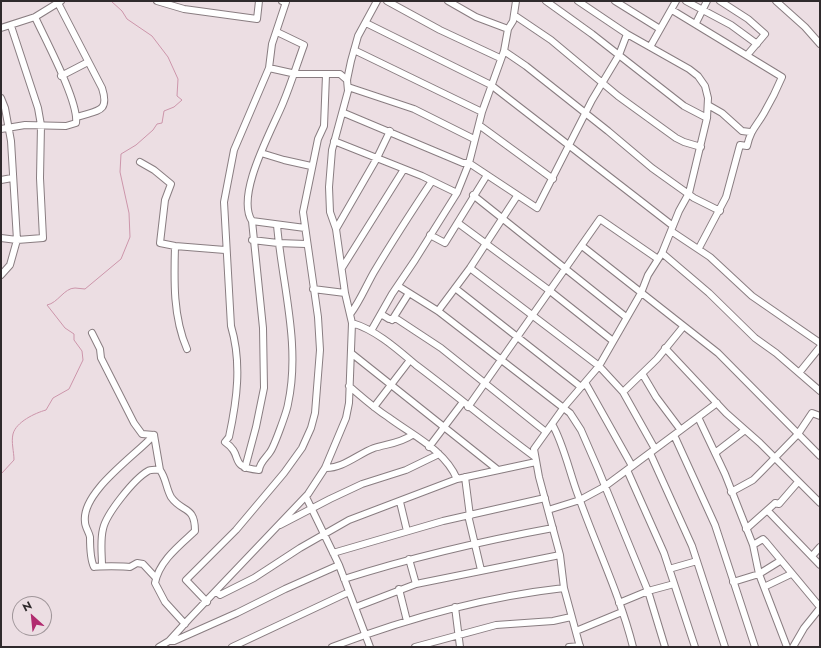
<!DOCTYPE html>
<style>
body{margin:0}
#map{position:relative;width:821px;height:648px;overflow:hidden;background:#ecdee3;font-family:Jost,sans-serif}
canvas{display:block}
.frame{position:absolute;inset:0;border:2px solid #2f2a2c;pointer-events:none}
.north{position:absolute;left:12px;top:596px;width:40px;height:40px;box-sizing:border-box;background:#ecdee3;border:1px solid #a0969a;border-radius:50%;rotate:333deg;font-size:11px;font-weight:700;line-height:16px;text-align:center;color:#2f2a2c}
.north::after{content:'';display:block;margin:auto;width:14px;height:18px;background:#b12b6f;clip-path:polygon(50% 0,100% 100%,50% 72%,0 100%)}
</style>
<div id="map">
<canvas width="821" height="648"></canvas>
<div class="frame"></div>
<div class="north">N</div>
</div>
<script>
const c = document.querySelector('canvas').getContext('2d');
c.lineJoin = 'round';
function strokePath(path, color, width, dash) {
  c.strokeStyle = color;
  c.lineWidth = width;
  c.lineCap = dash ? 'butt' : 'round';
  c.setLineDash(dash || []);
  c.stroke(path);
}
strokePath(new Path2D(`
 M 2,473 L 14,460 C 14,452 11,442 13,434 C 16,422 35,413 46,410 L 53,398 L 69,389 L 83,360 L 82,351 L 74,340 L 74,334 L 65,328 L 47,305 C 58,303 64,288 75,288 C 78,288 82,289 85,289 L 121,259 L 130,237 L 129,213 L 120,172 L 121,154 L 136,145 L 153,130 L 157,124 L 162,123 L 164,111 L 174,107 L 182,100 L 177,96 L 178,79 L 168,57 L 152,36 L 127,19 L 122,11 L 111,1`), '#cc95aa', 1);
const minor = new Path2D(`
 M 157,1 L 184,9 L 257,19 L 259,1
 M 387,1 L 440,30 L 500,58
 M 448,1 L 476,17 L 508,29
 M 546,1 L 592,34 L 684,106 L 707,118
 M 578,1 L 627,34 L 689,69 L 698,76 L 705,86 L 708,98 L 707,118 L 689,193 L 679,211 L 662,253 L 648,275 L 641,293 L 599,366 L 564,407 L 534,449 L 539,477 L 560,555 L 564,588 L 580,647
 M 615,1 L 660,29
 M 686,1 L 731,25 L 757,44
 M 720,1 L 748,19 L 765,34 L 748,54
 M 776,1 L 805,27 L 820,44
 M 58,3 L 102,88 C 110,113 97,110 77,117
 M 672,10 L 782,77 C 777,89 771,101 764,113 C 756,127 751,129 747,146 L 740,145 L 726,197 L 699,248
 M 514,15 L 551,40 L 618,96 L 676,138 L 684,142 L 701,147
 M 366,23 L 491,85 L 673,226
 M 696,23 L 707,1
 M 1,28 L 35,17 L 61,1
 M 650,47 L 676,1
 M 354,50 L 482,112
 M 504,51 L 526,66 L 608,131 L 652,168 L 694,198 L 720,211
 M 269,68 L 296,74 L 340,74 L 347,80
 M 61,76 L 88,62
 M 348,87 L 414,109 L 474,139
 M 1,98 L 5,108 L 11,141 L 17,240 L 10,265 L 1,275
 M 708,105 L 722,113 L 742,131 L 750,132
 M 344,113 L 463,163 L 469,163 L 537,208 L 592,100 L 619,55 L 627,34
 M 479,125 L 553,179
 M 1,129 L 25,125 L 66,126 L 76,123 C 79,102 45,39 35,17
 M 334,141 L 422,176 L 457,193
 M 261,153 L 284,160 L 311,166
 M 140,162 L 154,170 L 171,184 L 165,200 L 160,243 L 175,246 L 225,250
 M 1,180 L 12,178
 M 473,195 L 626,317
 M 252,221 L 305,228
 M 458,223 L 550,291 L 613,341
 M 277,225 C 282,284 301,345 288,404 C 287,411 274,447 270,452 C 266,458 260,462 259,470 C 227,467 245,456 225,442 L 229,437 C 237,400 242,363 231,326 L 224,202 L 234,150 L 269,68 L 272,44 L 286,2 L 282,1
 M 336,229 L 377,158 L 390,131
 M 671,231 L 710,257 L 752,296 L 820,343
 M 430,235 L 445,243 L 487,175
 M 1,238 L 17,240 L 43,238 L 40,178 L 41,125 L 38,108 L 11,26
 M 252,240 L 278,243 L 306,244
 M 175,246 C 174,281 173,317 187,349
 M 582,246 L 718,353 L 820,456
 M 662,253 L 709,293 L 755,338 L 776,353 L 820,391
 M 342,268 L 404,169
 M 470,268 L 599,366 L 623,392 L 655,449
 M 398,286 L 438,311 L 570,413 L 581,430 L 598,469 L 648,591 L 665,647
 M 455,288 L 581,387 L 586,384 L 632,466
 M 313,289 L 345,293
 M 438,311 L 470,268 L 517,196
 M 351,313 C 360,301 366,286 374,272 C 392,242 412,211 432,181
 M 381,314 L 389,319 L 397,319 L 441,348 L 546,432
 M 392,320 L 409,293
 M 352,323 C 376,330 397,349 416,365 C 456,395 494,427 535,457
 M 371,331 L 392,294 L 415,260 L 457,193 L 469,163 L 482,112 L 504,51 L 508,29 L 513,21 L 516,1
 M 92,333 L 100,349 L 101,358 L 134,423 L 142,434 L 154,435
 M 665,348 L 726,413 L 760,443 L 820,503
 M 351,353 L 498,470
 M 799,373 L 820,347
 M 643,375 L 656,397 L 680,429
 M 349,386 C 362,397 374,408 388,417 C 412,435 445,450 457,479
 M 623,392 L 657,359 L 683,327
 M 374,407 L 410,360
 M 468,407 L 600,219 L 658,259
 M 698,417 L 725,474 L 753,545 L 759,574 L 787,647
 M 552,424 C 563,442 570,474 578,495 C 596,546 620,595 633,647
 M 154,435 C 135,456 81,492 85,522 C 85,527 89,532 90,537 C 90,547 90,559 94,567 C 97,566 125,566 130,567 L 137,563 L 143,564 L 156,578
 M 154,435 L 160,470 C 166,478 166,488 171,497 C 182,513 195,505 195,531 C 180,545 159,561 155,583 L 165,602 L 185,624
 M 674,435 L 715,525 L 755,647
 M 429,447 L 463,402
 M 650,453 L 692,546 L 725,647
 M 715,453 L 745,430
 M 245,468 L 256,427 L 264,388 L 263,328 L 252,221 C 235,195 272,130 283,103 C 291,84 297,64 304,45 L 277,32
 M 325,468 C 342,469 358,454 374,448 C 387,444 401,443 412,435
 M 627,470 L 664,553 L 695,647
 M 465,477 L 470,516
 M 731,492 L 753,480 L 763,470 L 798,434 L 812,413 L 820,416
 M 306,497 L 339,565 L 370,647
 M 400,502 L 407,531
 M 548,510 L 580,500 L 604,487 L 717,403
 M 768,511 L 820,565
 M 468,515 L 481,570
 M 280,525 L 330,499 L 362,484 L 406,470 L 439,454
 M 746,529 L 773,505 L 775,503 L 779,504 L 798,482
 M 753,545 L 763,539 L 765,541 L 820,607
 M 333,553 L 443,521 L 545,498
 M 812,556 L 820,547
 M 409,559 L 416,584
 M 102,566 C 102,554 100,541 103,529 C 106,514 134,479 148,471 C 151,469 156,470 160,470
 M 669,569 L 697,561
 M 344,579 C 413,557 482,541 553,528
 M 733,582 L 759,574 L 780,561
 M 764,587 L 791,574
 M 399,589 L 407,621
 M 216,591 L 220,595 L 254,578 L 300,548 L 349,520 L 457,479 L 536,462
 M 207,602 L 186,580 L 236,530 L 284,473 L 302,448 L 311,428 L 315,413 L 320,350 L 318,317 L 303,212 L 318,139 L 324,126 L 326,75
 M 619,603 L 648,591 L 674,584
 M 356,607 L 416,584 L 560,555
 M 455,607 L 460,647
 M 576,631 L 622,612
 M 169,641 L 174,641 L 237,613 L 285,589 L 339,565
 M 159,647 L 169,641 L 189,619 L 308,494 L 325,468 L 346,418 L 349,403 L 352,323 L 345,293 L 336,229 L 330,212 L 329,187 L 332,150 L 348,91 L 347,80 L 351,61 L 358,36 L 377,1
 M 232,647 L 349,592
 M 332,647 C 408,618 483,597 564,588
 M 415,647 L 496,625 L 553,621 L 571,617
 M 569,647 L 580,646
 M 793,647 L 804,628 L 820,608`);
strokePath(minor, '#897d81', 8);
strokePath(minor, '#fff', 6);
</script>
